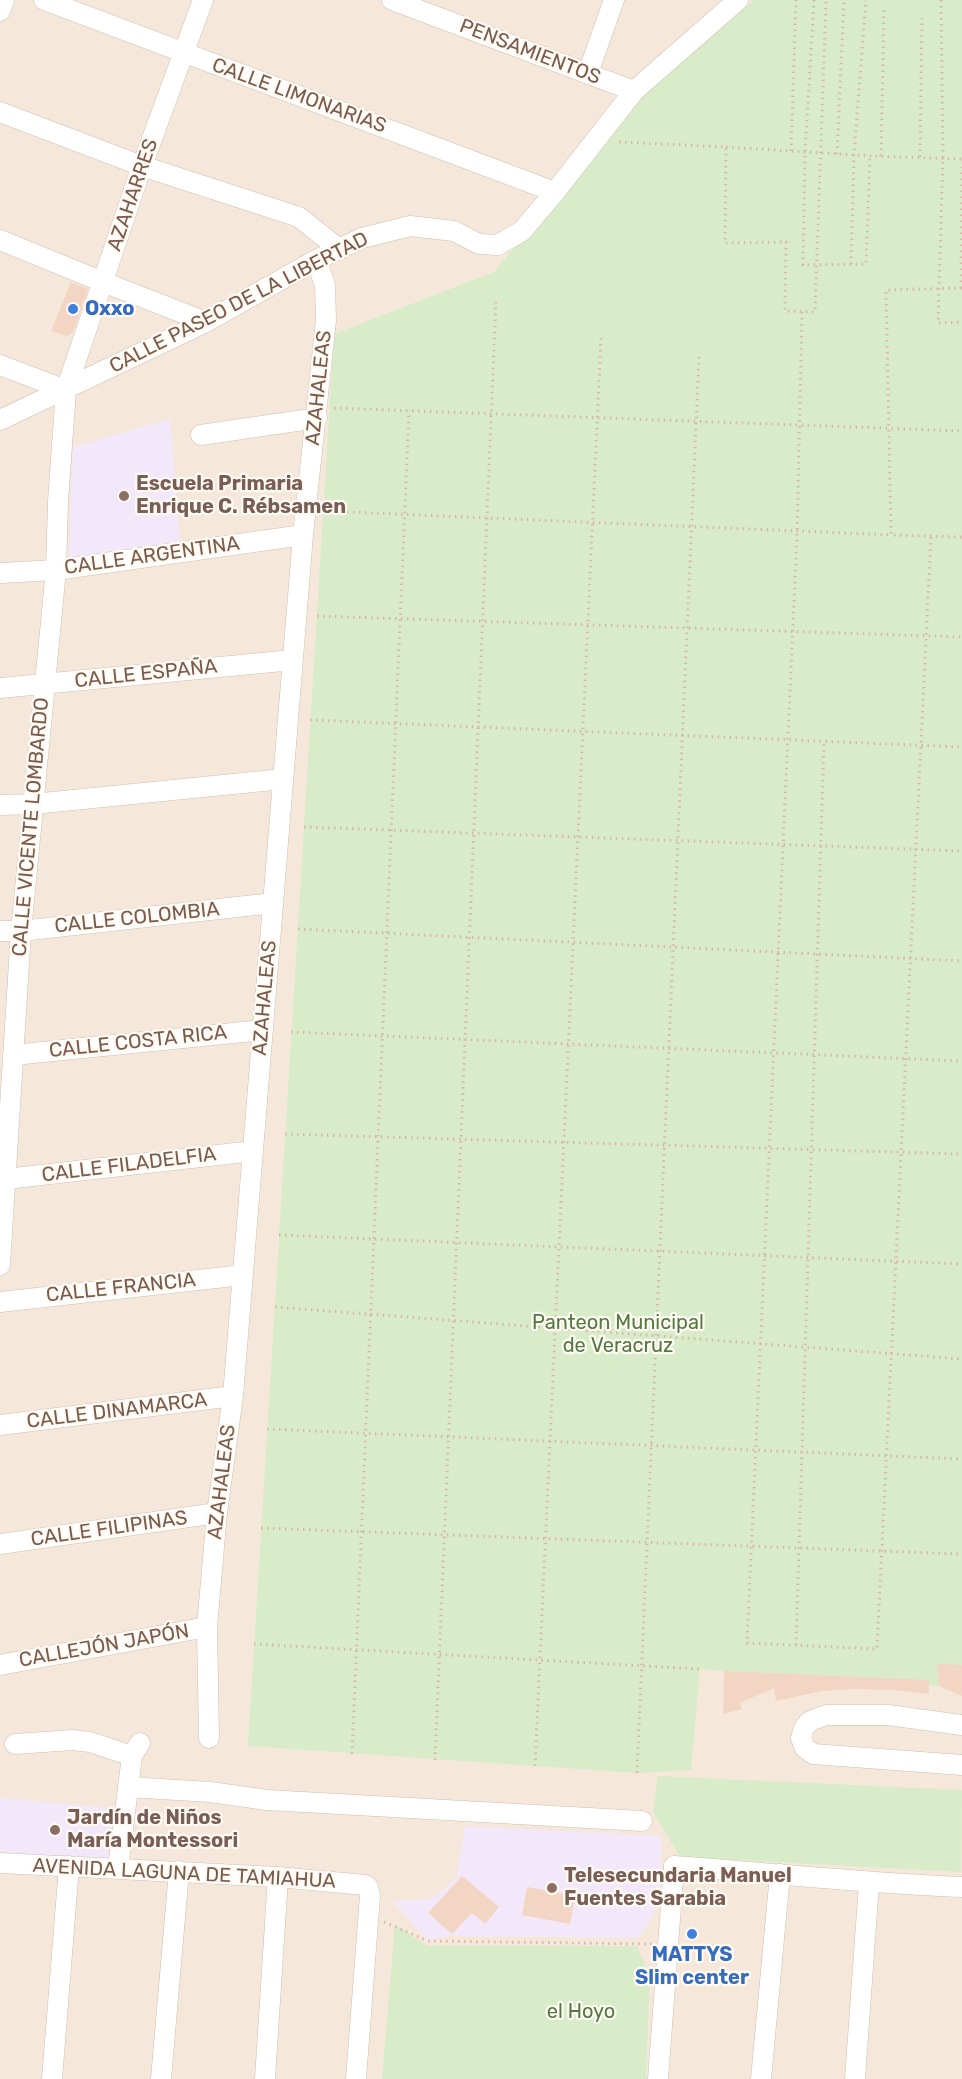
<!DOCTYPE html>
<meta charset="utf-8">
<style>
body{margin:0}
canvas{display:block;background:#fdf6ec}
</style>
<canvas width="962" height="2079"></canvas>
<script>
const c = document.querySelector('canvas').getContext('2d');
c.lineJoin = 'round';
function paint(path, color) {
  c.fillStyle = color;
  c.fill(path, 'evenodd');
}
function strokePath(path, color, width, dash) {
  c.strokeStyle = color;
  c.lineWidth = width;
  c.lineCap = dash ? 'butt' : 'round';
  c.setLineDash(dash || []);
  c.stroke(path);
}
function label(font, color, halo, rows, align = 'center') {
  c.font = font + ' Rubik,sans-serif';
  c.lineWidth = 4.5;
  c.setLineDash([]);
  c.textBaseline = 'middle';
  c.strokeStyle = halo;
  c.fillStyle = color;
  for (const [text, x, y, turn = 0] of rows) {
    c.save();
    c.translate(x, y);
    c.rotate((+turn || 0) * Math.PI / 180);
    c.textAlign = isNaN(turn) ? turn : align;
    if (halo) c.strokeText(text, 0, 0);
    c.fillText(text, 0, 0);
    c.restore();
  }
}
paint(new Path2D(`
 M 0,0 L 962,0 L 962,2079 L 0,2079 Z`), '#f5e8da');
paint(new Path2D(`
 M 170,419 L 180,545 L 69,561 L 73,447 Z
 M 0,1798 L 113,1808 L 108,1862 L 0,1852 Z
 M 465,1826 L 661,1836 L 661,1902 L 639,1938 L 448,1936 L 428,1941 L 392,1901 L 432,1899 L 456,1878 Z`), '#f3e8fa');
paint(new Path2D(`
 M 754,0 L 962,0 L 962,1696 L 939,1686 L 700,1669 L 691,1770 L 637,1773 L 248,1746 L 334,334 L 494,272 L 637,102 Z
 M 658,1776 L 962,1790 L 961,1872 L 680,1857 L 653,1812 Z
 M 395,1924 L 427,1946 L 637,1946 L 650,1977 L 646,2079 L 382,2079 Z`), '#d8ecc9');
paint(new Path2D(`
 M 71,282 L 88,289 L 73,332 L 67,336 L 51,331 Z
 M 937,1664 L 962,1665 L 962,1696 L 939,1686 Z
 M 724,1671 L 929,1680 L 929,1694 L 894,1690 L 851,1689 L 822,1691 L 776,1701 L 774,1688 L 740,1703 L 742,1709 L 723,1714 Z
 M 462,1876 L 499,1907 L 485,1924 L 472,1913 L 452,1934 L 428,1913 Z
 M 527,1887 L 575,1896 L 570,1924 L 522,1915 Z`), '#f3d5c3');
const minor = new Path2D(`
 M 44,0 L 555,192
 M 392,0 L 634,91
 M 0,11 L 4,0
 M 588,73 L 614,0
 M 0,112 L 142,166 L 299,217 L 339,249
 M 0,240 L 103,282 L 206,322
 M 0,365 L 66,390
 M 0,420 L 206,322 L 316,260 L 362,238 L 410,226 L 454,231 L 479,244 L 498,245 L 522,231 L 555,192 L 634,91 L 738,0
 M 201,435 L 317,418
 M 0,573 L 56,570 L 303,535
 M 0,688 L 293,660
 M 0,805 L 33,804 L 283,779
 M 0,931 L 21,931 L 273,903
 M 13,1055 L 263,1030
 M 6,1179 L 253,1151
 M 0,1265 L 21,931 L 56,570 L 58,501 L 66,390 L 142,166 L 203,0
 M 0,1302 L 243,1275
 M 0,1425 L 233,1396
 M 0,1544 L 217,1513
 M 0,1665 L 207,1627
 M 962,1725 L 888,1715 L 826,1715 L 810,1721 L 804,1728 L 801,1738 L 805,1748 L 813,1754 L 962,1765
 M 209,1738 L 207,1627 L 217,1513 L 233,1396 L 303,535 L 326,320 L 325,285 L 316,260
 M 15,1744 L 73,1740 L 90,1742 L 132,1756
 M 128,1787 L 210,1792 L 267,1800 L 642,1821
 M 0,1863 L 278,1877 L 365,1885 L 368,1887 L 370,1896 L 356,2079
 M 118,1868 L 132,1756 L 140,1743
 M 52,2079 L 69,1866
 M 161,2079 L 179,1871
 M 265,2079 L 278,1877
 M 658,2079 L 674,1866 C 770,1873 866,1883 962,1887
 M 761,2079 L 780,1874
 M 855,2079 L 869,1883`);
strokePath(minor, '#d1beb0', 21);
strokePath(new Path2D(`
 M 814,0 L 805,152 L 803,265 L 866,264 L 870,156
 M 941,0 L 943,158 L 938,323 L 962,322
 M 619,142 L 726,147 L 725,243 L 786,242 L 785,311 L 815,312 L 826,0
 M 726,147 L 870,156 L 962,159
 M 791,151 L 796,0
 M 837,154 L 844,0
 M 881,156 L 884,8
 M 920,157 L 922,18
 M 851,264 L 854,155 L 866,0
 M 961,288 L 962,167
 M 962,288 L 886,290 L 891,535 L 962,537
 M 802,312 L 797,536 L 747,1643 L 877,1649 L 931,536
 M 334,408 L 962,431
 M 323,511 L 891,535
 M 317,616 L 962,637
 M 310,720 L 962,747
 M 304,827 L 962,851
 M 298,929 L 962,961
 M 291,1032 L 962,1061
 M 285,1134 L 962,1154
 M 279,1235 L 962,1264
 M 275,1307 L 962,1359
 M 267,1429 L 962,1459
 M 261,1528 L 962,1554
 M 254,1644 L 699,1669
 M 796,1645 L 824,741
 M 352,1754 L 409,411
 M 435,1760 L 496,300
 M 535,1766 L 601,338
 M 637,1773 L 699,357
 M 384,1922 L 428,1941 L 652,1944`), '#d9b8a5', 3, [1.5, 4.5]);
strokePath(minor, '#fff', 20);
for (const [x, y, r, color] of [
 [73,309,6,"#3f7fe0"],
 [124,496,6,"#8d6e63"],
 [55,1830,6,"#8d6e63"],
 [552,1888,6,"#8d6e63"],
 [692,1934,6,"#3f7fe0"]
]) {
  const dot = new Path2D();
  dot.arc(x, y, r, 0, 2 * Math.PI);
  c.fillStyle = color;
  c.fill(dot);
  strokePath(dot, '#fffaf3', 2);
}
label('20px', '#7a5c4d', '#fffaf3', [
 ["PENSAMIENTOS",530,52,21],
 ["CALLE LIMONARIAS",299,96,20],
 ["AZAHARRES",133,195,-71],
 ["CALLE PASEO DE LA LIBERTAD",239,303,-27],
 ["AZAHALEAS",319,388,-84],
 ["CALLE ARGENTINA",152,556,-8],
 ["CALLE ESPAÑA",146,674,-6],
 ["CALLE VICENTE LOMBARDO",31,827,-85],
 ["CALLE COLOMBIA",137,918,-6],
 ["AZAHALEAS",265,998,-85],
 ["CALLE COSTA RICA",138,1042,-6],
 ["CALLE FILADELFIA",129,1165,-7],
 ["CALLE FRANCIA",121,1288,-6],
 ["CALLE DINAMARCA",117,1411,-7],
 ["AZAHALEAS",222,1482,-83],
 ["CALLE FILIPINAS",109,1529,-8],
 ["CALLEJÓN JAPÓN",104,1646,-10],
 ["AVENIDA LAGUNA DE TAMIAHUA",184,1874,3]
]);
label('bold 20px', '#366cbe', '#fffaf3', [
 ["Oxxo",85,309],
 ["MATTYS",692,1955,"center"],
 ["Slim center",692,1978,"center"]
], 'left');
label('bold 20px', '#785e54', '#fffaf3', [
 ["Escuela Primaria",136,484],
 ["Enrique C. Rébsamen",136,507],
 ["Jardín de Niños",67,1818],
 ["María Montessori",67,1841],
 ["Telesecundaria Manuel",564,1876],
 ["Fuentes Sarabia",564,1899]
], 'left');
label('20px', '#537a41', '#fffaf3', [
 ["Panteon Municipal",618,1323],
 ["de Veracruz",618,1346],
 ["el Hoyo",581,2012]
]);
</script>
